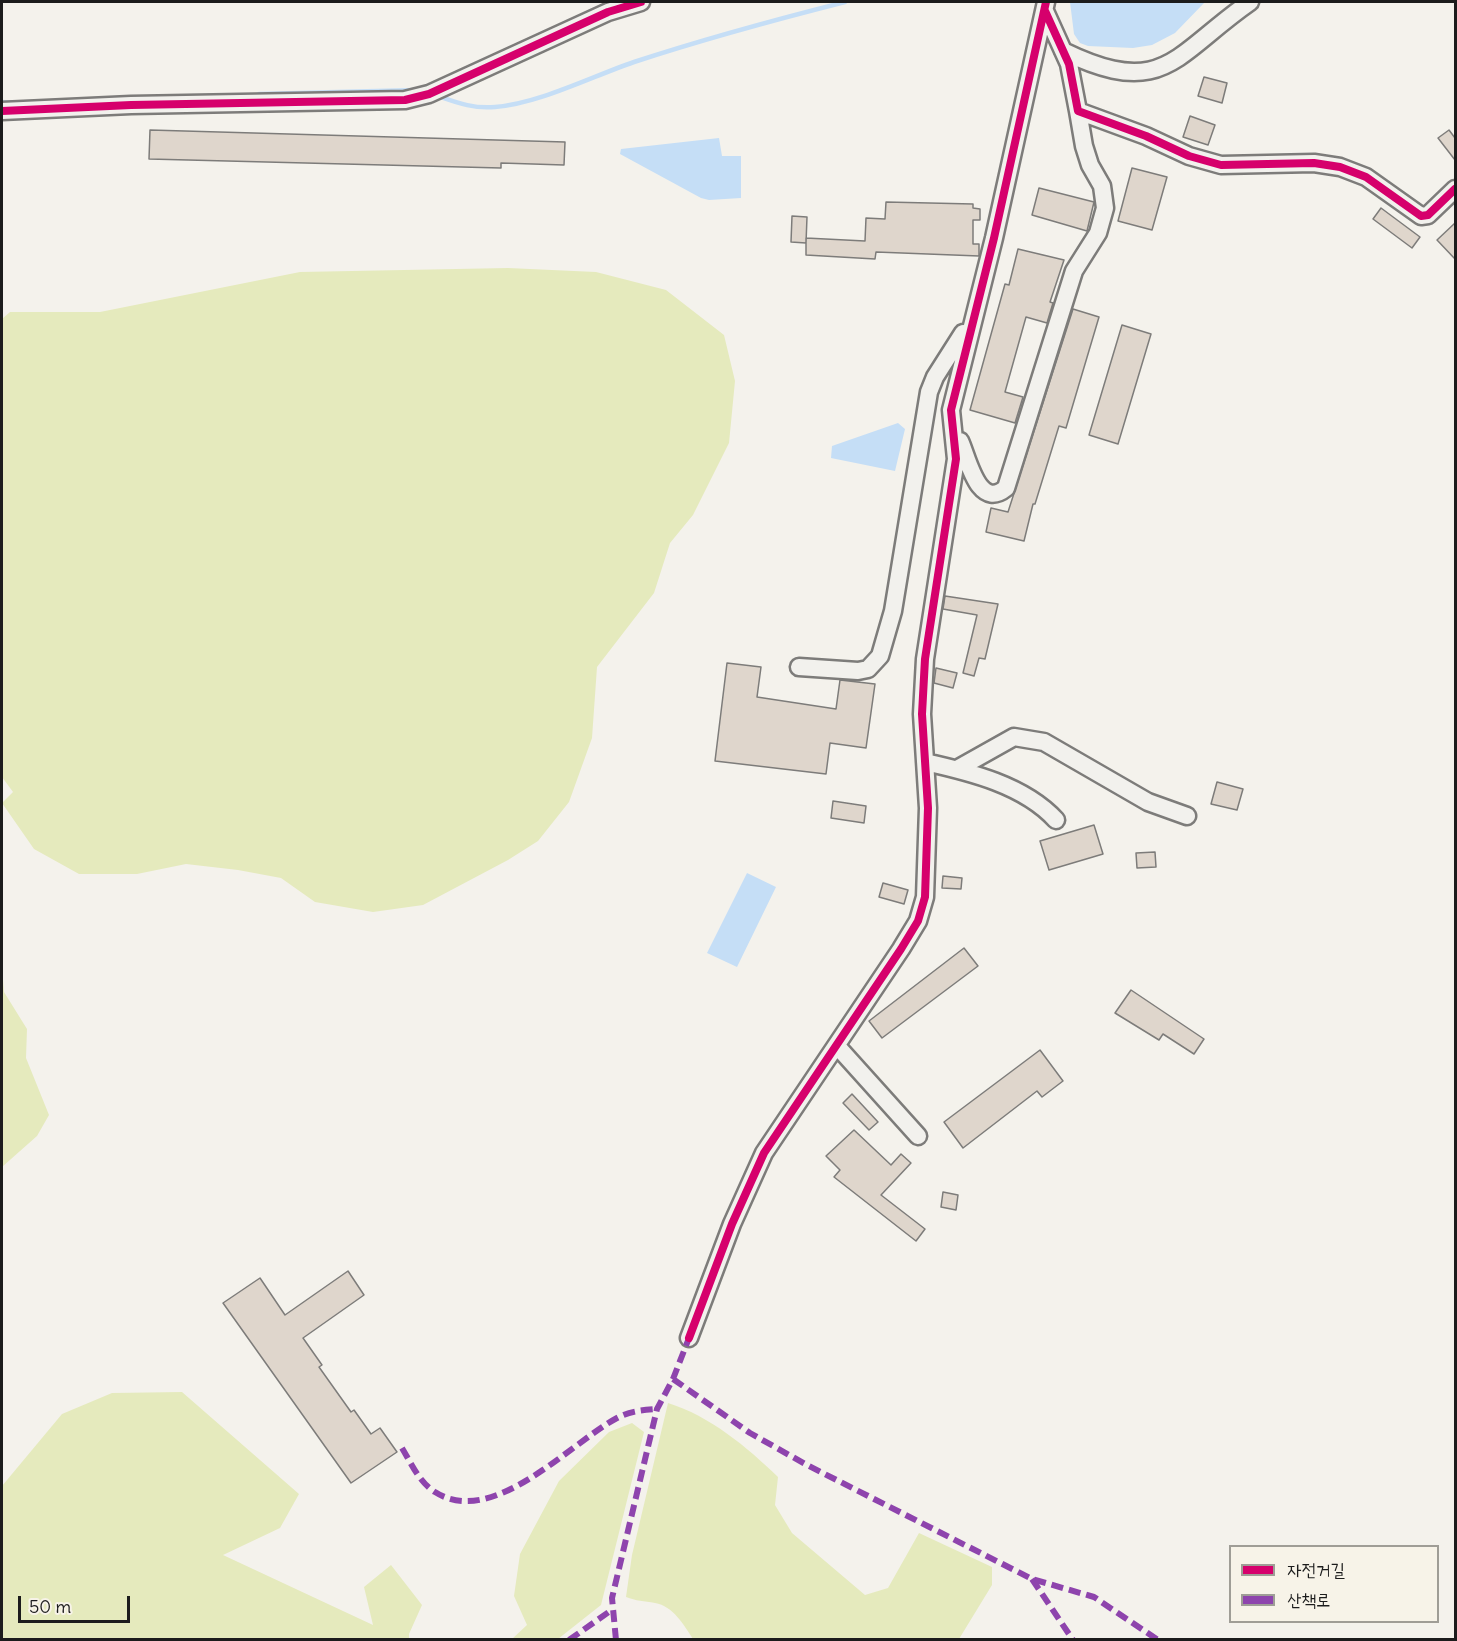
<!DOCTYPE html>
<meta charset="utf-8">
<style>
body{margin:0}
#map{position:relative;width:1457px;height:1641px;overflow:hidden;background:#f4f2ec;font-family:Delius,"Poor Story",sans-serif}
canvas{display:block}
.frame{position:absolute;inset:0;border:3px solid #1c1c1c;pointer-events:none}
.legend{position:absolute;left:1229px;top:1545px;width:210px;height:78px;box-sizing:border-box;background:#f7f3e8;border:2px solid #9f9d96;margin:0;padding:8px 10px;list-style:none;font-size:18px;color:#1c1c1c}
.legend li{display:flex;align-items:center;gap:12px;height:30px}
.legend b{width:30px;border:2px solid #9f9d96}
.scale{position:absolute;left:18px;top:1596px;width:112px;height:27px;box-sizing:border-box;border:3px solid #1c1c1c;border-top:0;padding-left:8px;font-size:18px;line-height:21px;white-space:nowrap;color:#1c1c1c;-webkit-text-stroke:4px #f7f3e8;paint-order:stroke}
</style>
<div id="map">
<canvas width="1457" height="1641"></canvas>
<div class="frame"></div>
<ul class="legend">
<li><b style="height:8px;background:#d6006c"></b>자전거길</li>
<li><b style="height:8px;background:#8e44ad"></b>산책로</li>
</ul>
<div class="scale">50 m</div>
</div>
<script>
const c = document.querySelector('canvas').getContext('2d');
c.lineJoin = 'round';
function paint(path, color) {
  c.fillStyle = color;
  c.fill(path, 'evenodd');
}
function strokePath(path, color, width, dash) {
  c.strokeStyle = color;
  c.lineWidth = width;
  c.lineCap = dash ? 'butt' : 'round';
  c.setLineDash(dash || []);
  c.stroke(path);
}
paint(new Path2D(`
 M 508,268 L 596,272 L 666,290 L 724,335 L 735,381 L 729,443 L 693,515 L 670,543 L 654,593 L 597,667 L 592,738 L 569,802 L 538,841 L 508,860 L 423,905 L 373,912 L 315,902 L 281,878 L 238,870 L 186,864 L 137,874 L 79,874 L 34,849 L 2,803 L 13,792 L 2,777 L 2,319 L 10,312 L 100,312 L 300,272 Z
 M 2,967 L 4,992 L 27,1029 L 26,1058 L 49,1115 L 37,1136 L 2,1167 Z
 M 182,1392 L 299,1494 L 280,1528 L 223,1555 L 373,1625 L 364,1587 L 391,1565 L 422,1605 L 409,1634 L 409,1639 L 2,1639 L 2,1486 L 62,1414 L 112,1393 Z
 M 668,1403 C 710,1416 747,1447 778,1477 L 775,1505 L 792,1533 L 865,1595 L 888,1588 L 919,1533 L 992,1567 L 992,1585 L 959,1639 L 693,1639 C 684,1625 673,1606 655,1603 C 644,1601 636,1601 626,1597 L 632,1555 Z
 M 632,1423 L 644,1432 L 601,1605 L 558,1639 L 512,1639 L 527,1625 L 514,1596 L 520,1554 L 559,1481 L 609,1432 Z`), '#e5eabd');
paint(new Path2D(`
 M 1070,2 L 1205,2 L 1175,33 L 1152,45 L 1133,48 L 1088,46 L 1080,43 L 1074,34 Z
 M 719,138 L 722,156 L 741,156 L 741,198 L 709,200 L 701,198 L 620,154 L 621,149 Z
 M 898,423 L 905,429 L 895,471 L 831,458 L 832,446 Z
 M 747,873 L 776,887 L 737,967 L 707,953 Z`), '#c5def6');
strokePath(new Path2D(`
 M 259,94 L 416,90
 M 438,96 C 458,103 474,109 495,107 C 538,104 593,76 634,62 C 704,39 774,20 845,2
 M 2,102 L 14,103`), '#c5def6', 4.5);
const building = new Path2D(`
 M 1204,77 L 1227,83 L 1222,103 L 1198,96 Z
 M 1190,116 L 1215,125 L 1208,145 L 1183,137 Z
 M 150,130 L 565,142 L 564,165 L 501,163 L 501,168 L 149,159 Z
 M 1449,130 L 1455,138 L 1455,160 L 1438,138 Z
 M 1132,168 L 1167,177 L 1152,230 L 1118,221 Z
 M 1039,188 L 1094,202 L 1087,231 L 1032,215 Z
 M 886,202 L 973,204 L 973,208 L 980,209 L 980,220 L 973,220 L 973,244 L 979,244 L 979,256 L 876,252 L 875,259 L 806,255 L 806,238 L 865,241 L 866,218 L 885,219 Z
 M 1381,208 L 1420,237 L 1412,248 L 1373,219 Z
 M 792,216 L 807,217 L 806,243 L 791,242 Z
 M 1455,223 L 1455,259 L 1437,240 Z
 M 1018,249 L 1064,260 L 1050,302 L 1053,303 L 1047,323 L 1026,317 L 1005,392 L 1023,397 L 1015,423 L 970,410 L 1005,284 L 1009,285 Z
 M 1073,309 L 1099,317 L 1066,428 L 1059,426 L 1035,504 L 1033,504 L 1024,541 L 986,532 L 991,508 L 1008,512 Z
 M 1122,325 L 1151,334 L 1118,444 L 1089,435 Z
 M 945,596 L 998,604 L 985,659 L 979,658 L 974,676 L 963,673 L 977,615 L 943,609 Z
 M 727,663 L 761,667 L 757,697 L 836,709 L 840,680 L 875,684 L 866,748 L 830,743 L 826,774 L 715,761 Z
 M 936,668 L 957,673 L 953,688 L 934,683 Z
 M 1217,782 L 1243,789 L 1237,810 L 1211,804 Z
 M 833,801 L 866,806 L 864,823 L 831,818 Z
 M 1094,825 L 1103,854 L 1049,870 L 1040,841 Z
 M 1155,852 L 1156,867 L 1137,868 L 1136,853 Z
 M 943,876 L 962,878 L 961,889 L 942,888 Z
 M 883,883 L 908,890 L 904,904 L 879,897 Z
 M 964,948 L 978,966 L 882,1038 L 869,1021 Z
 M 1131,990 L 1204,1039 L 1194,1054 L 1163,1034 L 1159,1040 L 1115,1013 Z
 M 1040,1050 L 1063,1081 L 1042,1097 L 1037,1091 L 963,1148 L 944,1122 Z
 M 852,1094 L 878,1122 L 869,1130 L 843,1103 Z
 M 854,1130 L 891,1165 L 901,1154 L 911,1163 L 881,1195 L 925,1229 L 916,1241 L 834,1177 L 840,1170 L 826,1156 Z
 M 943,1192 L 958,1195 L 956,1210 L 941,1207 Z
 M 348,1271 L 364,1295 L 303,1338 L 322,1365 L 319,1367 L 351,1412 L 354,1410 L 371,1434 L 380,1428 L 397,1452 L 351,1483 L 223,1303 L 260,1278 L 285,1315 Z`);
paint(building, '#dfd6cc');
strokePath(building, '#7d7c7a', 1.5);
const minor = new Path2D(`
 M 1045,11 L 1069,64 L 1078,111 L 1146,136 L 1189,156 L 1221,165 L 1314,163 L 1340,167 L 1366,177 L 1421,216 L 1428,215 L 1455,189
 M 1063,51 C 1164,100 1174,55 1250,2
 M 2,111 L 131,105 L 405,100 L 429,94 L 608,12 L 641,2
 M 960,441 C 968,458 978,511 1006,488 L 1074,271 L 1098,233 L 1105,208 L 1102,186 L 1090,165 L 1084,146 L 1078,111
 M 799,667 L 858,671 L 868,669 L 880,656 L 893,611 L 929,392 L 935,377 L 963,333
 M 925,762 C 970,772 1024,785 1056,820
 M 957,769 L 1014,737 L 1044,742 L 1148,802 L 1187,816
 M 837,1046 L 918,1136
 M 689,1338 L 732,1224 L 764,1153 L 901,949 L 918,921 L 925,897 L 928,808 L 922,714 L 925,659 L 956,459 L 951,410 L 994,238 L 1046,2`);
strokePath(minor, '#7d7c7a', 21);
strokePath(minor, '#f2f1ed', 16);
strokePath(new Path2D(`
 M 673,1379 L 750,1433 L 807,1465 L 1032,1579 L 1094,1597 L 1158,1640
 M 402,1448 C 411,1463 419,1482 435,1492 C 493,1529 570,1443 617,1418 C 630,1411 643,1410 657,1409
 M 1032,1579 L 1073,1640
 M 569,1640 L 613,1609
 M 616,1640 L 612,1598 L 657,1409 L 673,1379 L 689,1338`), '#8e44ad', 6, [12, 6]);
strokePath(new Path2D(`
 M 1045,11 L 1069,64 L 1078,111 L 1146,136 L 1189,156 L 1221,165 L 1314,163 L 1340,167 L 1366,177 L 1421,216 L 1428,215 L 1455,189
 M 2,111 L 131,105 L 405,100 L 429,94 L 608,12 L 641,2
 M 689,1338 L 732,1224 L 764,1153 L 901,949 L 918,921 L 925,897 L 928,808 L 922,714 L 925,659 L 956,459 L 951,410 L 994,238 L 1046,2`), '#d6006c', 8);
</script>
